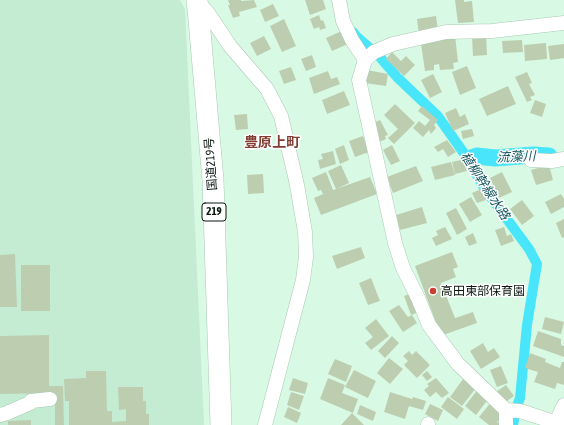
<!DOCTYPE html>
<meta charset="utf-8">
<style>
body{margin:0}
canvas{display:block;background:#d8f9e4}
</style>
<canvas width="564" height="425"></canvas>
<script>
const c = document.querySelector('canvas').getContext('2d');
c.lineJoin = 'round';
function paint(path, color) {
  c.fillStyle = color;
  c.fill(path, 'evenodd');
}
function strokePath(path, color, width, dash) {
  c.strokeStyle = color;
  c.lineWidth = width;
  c.lineCap = dash ? 'butt' : 'round';
  c.setLineDash(dash || []);
  c.stroke(path);
}
function label(font, color, halo, rows, align = 'center') {
  c.font = font + ' "Asap Condensed","Noto Sans JP",sans-serif';
  c.lineWidth = 3;
  c.setLineDash([]);
  c.textBaseline = 'middle';
  c.strokeStyle = halo;
  c.fillStyle = color;
  for (const [text, x, y, turn = 0] of rows) {
    c.save();
    c.translate(x, y);
    c.rotate((+turn || 0) * Math.PI / 180);
    c.textAlign = isNaN(turn) ? turn : align;
    if (halo) c.strokeText(text, 0, 0);
    c.fillText(text, 0, 0);
    c.restore();
  }
}
paint(new Path2D(`
 M 0,0 L 180,0 L 185,9 L 204,425 L 0,425 Z`), '#c4ecd3');
strokePath(new Path2D(`
 M 353,32 L 356,36 L 379,56 L 397,77 L 437,115 L 468,159 L 484,188 L 529,249 L 537,264 L 527,325 L 522,377 L 520,398 L 517,406
 M 513,425 L 514,420`), '#49e5fa', 10);
strokePath(new Path2D(`
 M 468,159 L 477,156 L 495,158 L 533,155 L 549,156`), '#49e5fa', 17);
paint(new Path2D(`
 M 228,0 L 241,0 L 241,1 L 254,0 L 257,7 L 239,12 L 240,16 L 233,18 L 228,5 L 230,5 Z
 M 305,0 L 323,0 L 326,9 L 310,15 Z
 M 455,0 L 464,0 L 464,2 L 472,1 L 474,22 L 458,23 Z
 M 273,4 L 279,16 L 265,22 L 260,10 Z
 M 319,15 L 321,21 L 323,20 L 326,28 L 320,30 L 319,27 L 314,29 L 310,19 Z
 M 436,16 L 438,31 L 419,34 L 417,19 Z
 M 284,19 L 296,46 L 282,52 L 270,26 Z
 M 344,30 L 350,43 L 332,51 L 326,38 Z
 M 455,35 L 458,62 L 453,63 L 454,69 L 440,70 L 439,64 L 434,65 L 434,70 L 425,71 L 421,44 Z
 M 486,35 L 487,55 L 473,56 L 472,37 Z
 M 264,36 L 271,49 L 257,56 L 250,43 Z
 M 522,40 L 523,52 L 503,53 L 502,41 Z
 M 546,43 L 547,59 L 525,61 L 524,45 Z
 M 564,44 L 564,58 L 550,60 L 548,46 Z
 M 392,52 L 401,61 L 406,56 L 415,65 L 404,76 L 386,59 Z
 M 312,55 L 316,67 L 306,71 L 301,59 Z
 M 467,66 L 476,88 L 460,95 L 452,72 Z
 M 291,67 L 296,80 L 284,84 L 279,71 Z
 M 367,70 L 388,74 L 386,86 L 365,83 Z
 M 328,71 L 331,79 L 337,77 L 340,84 L 314,94 L 309,78 Z
 M 527,72 L 532,83 L 529,84 L 535,95 L 530,97 L 532,100 L 527,102 L 515,77 Z
 M 433,74 L 442,92 L 430,98 L 421,80 Z
 M 508,86 L 516,104 L 487,116 L 479,99 Z
 M 344,91 L 350,105 L 327,114 L 322,100 Z
 M 535,100 L 546,104 L 542,117 L 530,113 Z
 M 395,104 L 415,123 L 394,144 L 388,138 L 398,129 L 384,115 Z
 M 422,106 L 438,120 L 434,125 L 436,128 L 431,134 L 429,130 L 423,137 L 413,128 L 419,121 L 425,126 L 430,120 L 418,111 Z
 M 456,108 L 460,117 L 465,114 L 469,124 L 453,131 L 445,113 Z
 M 247,114 L 248,129 L 236,130 L 234,115 Z
 M 380,120 L 388,135 L 385,136 L 386,139 L 379,142 L 371,124 Z
 M 472,129 L 474,136 L 463,139 L 461,131 Z
 M 246,134 L 255,134 L 255,142 L 246,142 Z
 M 363,136 L 369,152 L 355,157 L 349,141 Z
 M 447,140 L 456,152 L 448,157 L 443,149 L 438,152 L 434,147 Z
 M 344,145 L 349,160 L 340,164 L 335,149 Z
 M 392,145 L 400,161 L 391,165 L 383,150 Z
 M 333,151 L 336,164 L 320,169 L 318,160 L 323,159 L 321,154 Z
 M 465,159 L 467,171 L 455,174 L 452,162 Z
 M 451,162 L 455,175 L 435,180 L 431,167 Z
 M 341,165 L 349,183 L 336,189 L 370,177 L 377,194 L 321,215 L 314,198 L 323,194 L 321,190 L 318,191 L 312,178 L 326,172 L 333,190 L 336,189 L 328,171 Z
 M 549,165 L 553,180 L 536,185 L 531,170 Z
 M 416,166 L 423,181 L 393,193 L 387,177 Z
 M 502,172 L 512,192 L 499,198 L 490,178 Z
 M 263,174 L 264,193 L 248,194 L 247,175 Z
 M 481,189 L 486,200 L 477,203 L 472,193 Z
 M 561,194 L 564,199 L 564,207 L 551,214 L 545,202 Z
 M 471,197 L 482,215 L 470,222 L 459,204 Z
 M 522,200 L 534,216 L 522,225 L 510,209 Z
 M 422,207 L 427,223 L 400,230 L 396,215 Z
 M 456,208 L 467,229 L 457,235 L 446,213 Z
 M 564,219 L 564,237 L 562,238 L 556,223 Z
 M 445,227 L 452,239 L 436,246 L 432,238 L 438,235 L 436,231 Z
 M 504,227 L 507,236 L 511,234 L 514,241 L 501,246 L 495,230 Z
 M 473,233 L 477,243 L 469,246 L 465,237 Z
 M 361,247 L 365,258 L 337,269 L 332,256 Z
 M 452,252 L 458,267 L 453,269 L 456,277 L 441,283 L 455,318 L 473,312 L 477,323 L 443,335 L 440,327 L 438,328 L 415,266 Z
 M 15,254 L 17,307 L 0,307 L 0,255 Z
 M 21,265 L 50,265 L 50,311 L 21,311 Z
 M 371,278 L 380,301 L 368,305 L 359,283 Z
 M 412,293 L 419,312 L 411,315 L 404,296 Z
 M 399,305 L 408,317 L 412,315 L 417,323 L 403,332 L 389,311 Z
 M 545,317 L 564,322 L 561,334 L 542,329 Z
 M 376,319 L 389,336 L 371,350 L 365,343 L 373,337 L 365,328 Z
 M 538,331 L 561,339 L 561,345 L 564,346 L 564,357 L 533,346 Z
 M 49,335 L 49,386 L 63,386 L 64,425 L 55,425 L 55,393 L 0,394 L 0,336 Z
 M 392,336 L 399,343 L 385,358 L 378,351 Z
 M 483,343 L 488,352 L 494,348 L 500,357 L 481,369 L 470,351 Z
 M 409,351 L 412,355 L 416,351 L 430,365 L 417,378 L 404,365 L 408,361 L 403,356 Z
 M 530,353 L 546,359 L 545,362 L 560,368 L 562,362 L 564,362 L 564,385 L 557,383 L 555,389 L 534,382 L 538,372 L 525,368 Z
 M 389,358 L 403,369 L 390,384 L 377,373 Z
 M 335,359 L 352,366 L 346,382 L 328,374 Z
 M 501,366 L 508,383 L 497,387 L 490,370 Z
 M 354,370 L 376,381 L 368,398 L 345,387 Z
 M 86,371 L 106,371 L 107,411 L 112,411 L 112,422 L 126,421 L 126,409 L 119,410 L 118,387 L 143,387 L 143,401 L 146,401 L 146,414 L 149,414 L 149,425 L 69,425 L 69,401 L 65,401 L 64,379 L 86,378 Z
 M 427,371 L 432,377 L 427,381 L 422,375 Z
 M 293,378 L 308,383 L 305,394 L 289,390 Z
 M 328,378 L 345,385 L 342,393 L 358,399 L 353,413 L 320,399 Z
 M 436,378 L 449,393 L 442,398 L 436,392 L 430,397 L 424,390 L 429,386 L 427,384 Z
 M 463,379 L 476,388 L 462,406 L 450,397 Z
 M 506,385 L 514,396 L 504,403 L 496,392 Z
 M 478,389 L 489,398 L 476,415 L 465,406 Z
 M 291,392 L 304,396 L 299,410 L 287,405 Z
 M 390,392 L 412,399 L 413,397 L 426,401 L 423,410 L 409,406 L 405,419 L 384,412 Z
 M 448,397 L 464,409 L 457,419 L 441,407 Z
 M 492,401 L 503,415 L 497,422 L 501,425 L 489,425 L 479,417 Z
 M 430,404 L 443,410 L 438,421 L 425,414 Z
 M 360,405 L 376,412 L 373,421 L 357,414 Z
 M 288,407 L 301,413 L 297,423 L 284,417 Z
 M 352,413 L 364,425 L 341,425 Z
 M 31,420 L 31,425 L 8,425 L 8,421 Z`), '#bdceb0');
const minor = new Path2D(`
 M 339,0 L 343,21 L 352,40 L 365,60
 M 197,1 L 208,13 L 230,46 L 267,89 L 281,116 L 297,185 L 305,232 L 306,257 L 303,280 L 265,425
 M 531,160 L 552,161 L 564,159
 M 506,410 L 520,411 L 564,425
 M 0,415 L 7,413 L 30,403 L 31,401 L 50,399
 M 556,422 L 564,405
 M 428,425 L 428,424
 M 506,425 L 506,410 L 458,364 L 429,325 L 418,298 L 403,268 L 395,243 L 359,80 L 365,60 L 374,52 L 393,44 L 446,32 L 492,31 L 564,23`);
const highway = new Path2D(`
 M 197,0 L 199,20 L 213,180 L 221,425`);
strokePath(minor, '#a9c9b5', 15);
strokePath(highway, '#a9c9b5', 22);
strokePath(minor, '#fff', 14);
strokePath(highway, '#fff', 21);
for (const [x, y, r, color] of [
 [433,291,4,"#cb3e30"]
]) {
  const dot = new Path2D();
  dot.arc(x, y, r, 0, 2 * Math.PI);
  c.fillStyle = color;
  c.fill(dot);
  strokePath(dot, '#fff', 1.5);
}
for (const [x, y, w] of [
 [214,212,24]
]) {
  const box = new Path2D();
  box.roundRect(x - w / 2, y - 9, w, 18, 3);
  c.fillStyle = '#fff';
  c.fill(box);
  strokePath(box, '#0a160f', 1);
}
label('bold 11px', '#0a160f', null, [
 ["219",214,212]
]);
label('12px', '#0a160f', '#fff', [
 ["国道219号",211,164,-94]
]);
label('12px', '#0a160f', '#fff', [
 ["高田東部保育園",441,291]
], 'left');
label('italic 13px', '#175760', '#fff', [
 ["流藻川",516,157,-2],
 ["植柳幹線水路",485,186,57]
]);
label('bold 14px', '#833c32', '#fff', [
 ["豊原上町",272,143]
]);
</script>
